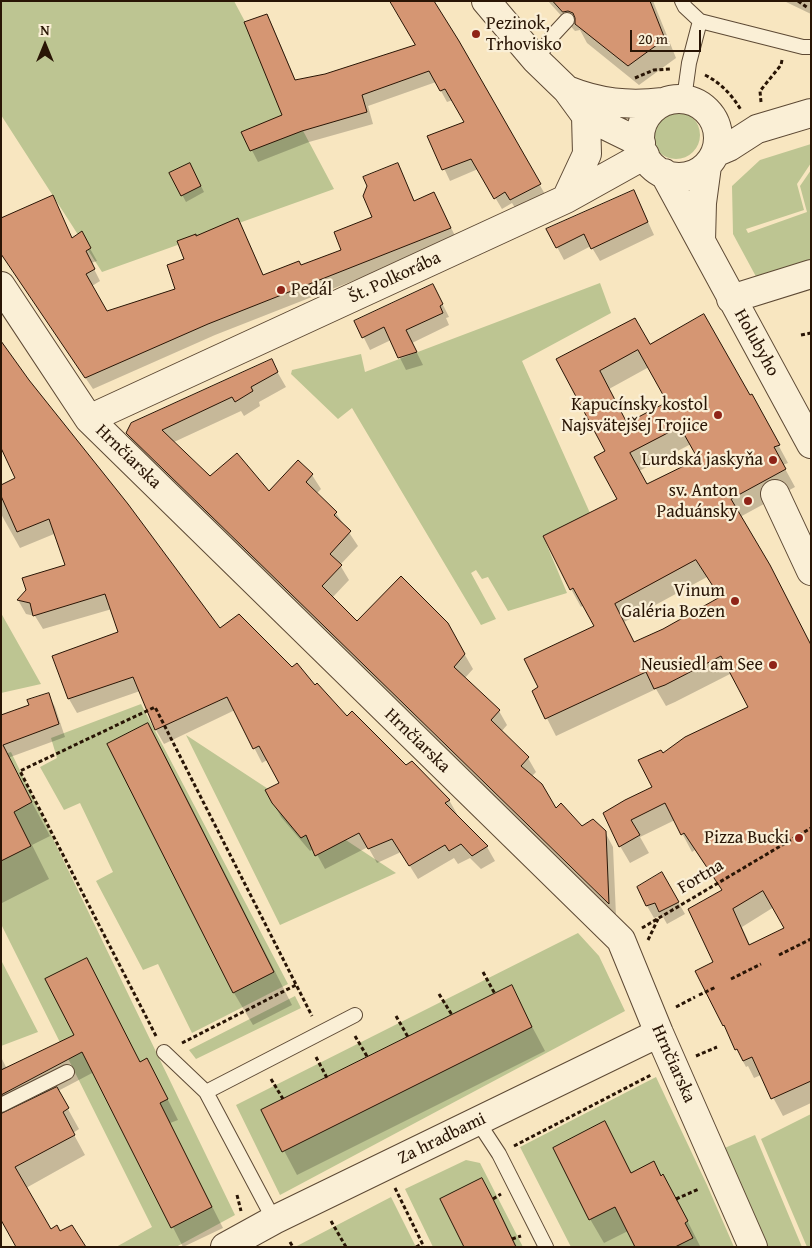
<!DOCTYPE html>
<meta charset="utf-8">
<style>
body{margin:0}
#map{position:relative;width:812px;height:1248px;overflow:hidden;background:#f8e6c0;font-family:"Gentium Book Plus",serif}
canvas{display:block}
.frame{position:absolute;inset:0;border:2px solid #291505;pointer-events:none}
.north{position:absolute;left:20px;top:20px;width:50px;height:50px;-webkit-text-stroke:4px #faefd6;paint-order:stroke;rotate:0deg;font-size:14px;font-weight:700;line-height:20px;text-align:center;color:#291505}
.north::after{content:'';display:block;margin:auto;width:18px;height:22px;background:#291505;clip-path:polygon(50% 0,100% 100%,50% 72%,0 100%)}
.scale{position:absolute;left:630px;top:30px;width:71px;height:22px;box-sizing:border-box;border:2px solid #291505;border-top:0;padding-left:6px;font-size:15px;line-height:18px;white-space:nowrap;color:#291505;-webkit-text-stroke:4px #faefd6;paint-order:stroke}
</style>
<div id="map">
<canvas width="812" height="1248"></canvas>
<div class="frame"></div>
<div class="north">N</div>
<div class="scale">20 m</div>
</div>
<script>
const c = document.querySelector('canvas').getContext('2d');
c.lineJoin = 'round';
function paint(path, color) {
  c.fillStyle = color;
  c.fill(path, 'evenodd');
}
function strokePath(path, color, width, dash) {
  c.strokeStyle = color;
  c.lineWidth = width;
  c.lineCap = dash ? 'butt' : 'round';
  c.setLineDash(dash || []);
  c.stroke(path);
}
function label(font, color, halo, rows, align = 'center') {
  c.font = font + ' "Gentium Book Plus",serif';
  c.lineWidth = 4.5;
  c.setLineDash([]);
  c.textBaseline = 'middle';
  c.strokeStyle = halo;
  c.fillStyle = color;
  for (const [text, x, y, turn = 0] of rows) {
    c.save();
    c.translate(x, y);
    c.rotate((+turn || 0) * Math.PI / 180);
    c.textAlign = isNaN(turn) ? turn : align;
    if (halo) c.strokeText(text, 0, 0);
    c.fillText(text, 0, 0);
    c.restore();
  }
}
paint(new Path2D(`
 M 1,1 L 234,1 L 334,189 L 102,272 L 1,115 Z
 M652 135a24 24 0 1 1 48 0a24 24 0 1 1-48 0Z
 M 811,144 L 811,163 L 797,184 L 804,210 L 746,229 L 748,233 L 807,212 L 800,186 L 811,170 L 811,268 L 760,284 L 733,234 L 732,186 L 760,160 Z
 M 600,283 L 611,313 L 522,361 L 590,513 L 543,536 L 567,593 L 508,611 L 488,577 L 482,579 L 476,570 L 471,573 L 496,619 L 481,625 L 352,408 L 338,419 L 291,374 L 292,370 L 361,354 L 365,372 Z
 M 1,613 L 41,684 L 1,693 Z
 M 141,704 L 288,984 L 192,1033 L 158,964 L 143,970 L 96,881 L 113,872 L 80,803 L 64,810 L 40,767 L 57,758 L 51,738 Z
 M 186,735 L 396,873 L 280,925 Z
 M 11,752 L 235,1215 L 176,1247 L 116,1247 L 152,1227 L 1,924 L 1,755 Z
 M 578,933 L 599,956 L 625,1011 L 280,1195 L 236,1105 Z
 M 1,960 L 38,1032 L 1,1046 Z
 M 295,996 L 301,1008 L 196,1059 L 189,1050 Z
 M 656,1077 L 707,1185 L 734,1247 L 571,1247 L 520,1147 Z
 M 811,1114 L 811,1247 L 807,1247 L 761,1139 Z
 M 755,1135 L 802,1247 L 766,1247 L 720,1150 Z
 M 466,1160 L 480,1163 L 523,1247 L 433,1247 L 405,1189 Z
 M 391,1197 L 416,1247 L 295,1247 Z`), '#bdc592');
paint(new Path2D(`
 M 548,1 L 653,1 L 676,58 L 639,85 L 587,43 L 580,30 L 575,31 Z
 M 784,1 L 811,1 L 811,14 Z
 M 267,15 L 273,27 L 296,81 L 325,75 L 416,46 L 458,41 L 546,196 L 517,211 L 512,203 L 502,209 L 478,169 L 450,181 L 429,136 L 465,122 L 453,100 L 447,102 L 436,82 L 368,106 L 373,124 L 309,142 L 258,162 L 243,133 L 283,115 Z
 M 398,165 L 415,202 L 440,205 L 457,240 L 215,335 L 93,389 L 1,253 L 52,196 L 72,239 L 88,245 L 97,261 L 91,263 L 100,281 L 92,286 L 107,313 L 177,289 L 186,260 L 196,238 L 238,219 L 264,276 L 301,267 L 343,250 L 373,218 Z
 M 193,170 L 204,192 L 186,202 L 171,174 Z
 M 634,191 L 654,235 L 600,261 L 591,246 L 564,260 L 557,247 Z
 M 433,285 L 449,317 L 446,318 L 449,325 L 412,343 L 423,365 L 406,370 L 391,340 L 370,350 L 356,322 Z
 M 649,345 L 749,397 L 761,413 L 788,463 L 783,465 L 795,487 L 740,517 L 811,646 L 811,1103 L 783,1116 L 761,1075 L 754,1078 L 748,1066 L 746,1067 L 724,1025 L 715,963 L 723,891 L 695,850 L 692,852 L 675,820 L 640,837 L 649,853 L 630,863 L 620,846 L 605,813 L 654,788 L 663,755 L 750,707 L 732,673 L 675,702 L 666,706 L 656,689 L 556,736 L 533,691 L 540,688 L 595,627 L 584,605 L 581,607 L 571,589 L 545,536 L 618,500 L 607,452 L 558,359 ZM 649,367 L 668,403 L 627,425 L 609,389 ZM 691,444 L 700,460 L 647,486 L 639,471 ZM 707,577 L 721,598 L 664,630 L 635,643 L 624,622 ZM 774,907 L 786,928 L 750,945 L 742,927 Z
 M 271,361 L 286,387 L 259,402 L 260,406 L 244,416 L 241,411 L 174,442 L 209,478 L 269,493 L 298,462 L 312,475 L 321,489 L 316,494 L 336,513 L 358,546 L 340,565 L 349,580 L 332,598 L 357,623 L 447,624 L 473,669 L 464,679 L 499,711 L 507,725 L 501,732 L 528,758 L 536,772 L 531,777 L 556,810 L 581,827 L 605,832 L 613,847 L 616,916 L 136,448 L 127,433 Z
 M 28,381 L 220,630 L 292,668 L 315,686 L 347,718 L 449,800 L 457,814 L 456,815 L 487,847 L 495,861 L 481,869 L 470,858 L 458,864 L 454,858 L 418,879 L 401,852 L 377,863 L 368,847 L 325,869 L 314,849 L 310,851 L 281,817 L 273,802 L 280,783 L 267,760 L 262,763 L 235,710 L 164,744 L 156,730 L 140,691 L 77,713 L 69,699 L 54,657 L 120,633 L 112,609 L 43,629 L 35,616 L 26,614 L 18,600 L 27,591 L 67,566 L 54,534 L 20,548 L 1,514 L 1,487 L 16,479 Z
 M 48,694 L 55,707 L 65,737 L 5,759 L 1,751 L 1,717 L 31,706 Z
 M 148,724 L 166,757 L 292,1005 L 253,1025 L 234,993 L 108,745 Z
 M 14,769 L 50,836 L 32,845 L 49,879 L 2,903 L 1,775 Z
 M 662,874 L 685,914 L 667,924 L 662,915 L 654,918 L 647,906 Z
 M 511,987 L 545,1051 L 297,1175 L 263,1111 Z
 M 76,1036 L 140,1063 L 158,1080 L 178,1120 L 170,1123 L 223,1228 L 183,1247 L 94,1072 L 58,1091 L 79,1129 L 73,1133 L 85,1155 L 26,1188 L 50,1230 L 60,1233 L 84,1247 L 1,1220 L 1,1057 L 7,1069 Z
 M 604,1123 L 632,1174 L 653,1162 L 677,1200 L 700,1246 L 632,1247 L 635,1245 L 628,1231 L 604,1243 L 590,1219 Z
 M 481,1179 L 498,1208 L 517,1247 L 466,1247 Z`), '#0003');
const building = new Path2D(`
 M 390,1 L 434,1 L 459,41 L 541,184 L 510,200 L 505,192 L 494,199 L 471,159 L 442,170 L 427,136 L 464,122 L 445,89 L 440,91 L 429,71 L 362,95 L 367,112 L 302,131 L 250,151 L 241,132 L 282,115 L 244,22 L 267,14 L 295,80 L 325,74 L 415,45 Z
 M 553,1 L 650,1 L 665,39 L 628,66 L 575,24 L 575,18 L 573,13 L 568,11 L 563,12 Z
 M 190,163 L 201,186 L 181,196 L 169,173 Z
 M 398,163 L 414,201 L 434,192 L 451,228 L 208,324 L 85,378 L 1,254 L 1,218 L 53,195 L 72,238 L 82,231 L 91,248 L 86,251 L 95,269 L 86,274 L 107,311 L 175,289 L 167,265 L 184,259 L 177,241 L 196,234 L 196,236 L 238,218 L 263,275 L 299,261 L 301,265 L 341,250 L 334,232 L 372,217 L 363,196 L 367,186 L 363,177 Z
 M 634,190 L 648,222 L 591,249 L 584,234 L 556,248 L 546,229 Z
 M 433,284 L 443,304 L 440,306 L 443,313 L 406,330 L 417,352 L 398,358 L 384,327 L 362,338 L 354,321 Z
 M 704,314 L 750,395 L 752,394 L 780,445 L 774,447 L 786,469 L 731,499 L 770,565 L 811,645 L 811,1081 L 771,1099 L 752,1057 L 743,1061 L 737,1049 L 735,1050 L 724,1025 L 723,1026 L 695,971 L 713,962 L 688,909 L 722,890 L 684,833 L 681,835 L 665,803 L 631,820 L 640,835 L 619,847 L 603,813 L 625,800 L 652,787 L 638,760 L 661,750 L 663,753 L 685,737 L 748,707 L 721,656 L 665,685 L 654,689 L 646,672 L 545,719 L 532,691 L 538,687 L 524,659 L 594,626 L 573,588 L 570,590 L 543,536 L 617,499 L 594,457 L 605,451 L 556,359 L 635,318 L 650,344 ZM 638,350 L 667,402 L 627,423 L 600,371 ZM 680,427 L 698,459 L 647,484 L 630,453 ZM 696,560 L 720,597 L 663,629 L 634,642 L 615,604 ZM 763,891 L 784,928 L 749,945 L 733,909 Z
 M 1,341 L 29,380 L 128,504 L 220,628 L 239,614 L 292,667 L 297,663 L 315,685 L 317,683 L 347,716 L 352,711 L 406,765 L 412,761 L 450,800 L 445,803 L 488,846 L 472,856 L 461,844 L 449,851 L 445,845 L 409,866 L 392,839 L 368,849 L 359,833 L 315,856 L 306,835 L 301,838 L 272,803 L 265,790 L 279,783 L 259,746 L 253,749 L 227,697 L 155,730 L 133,677 L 68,699 L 52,656 L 118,632 L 105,594 L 33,616 L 30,603 L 17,600 L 26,590 L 22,578 L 65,565 L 49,519 L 17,532 L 1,496 L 1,485 L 15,478 L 1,448 Z
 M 272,359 L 278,372 L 251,387 L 253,391 L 235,402 L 232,397 L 162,430 L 210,476 L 237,453 L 269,491 L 298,460 L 313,474 L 306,482 L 337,512 L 334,515 L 351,531 L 330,554 L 342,565 L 322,586 L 357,621 L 401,576 L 448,623 L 465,654 L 454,667 L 500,710 L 491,720 L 529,757 L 521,766 L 542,784 L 556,808 L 561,803 L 582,826 L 593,819 L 606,831 L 609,904 L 126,433 L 131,423 Z
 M 49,693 L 59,724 L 3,745 L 32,802 L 14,812 L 31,846 L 1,861 L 1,715 L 29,705 L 27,700 Z
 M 148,723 L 274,972 L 233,993 L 107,744 Z
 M 662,872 L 679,902 L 659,912 L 655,903 L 646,906 L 637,887 Z
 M 87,958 L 140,1062 L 147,1058 L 168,1099 L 160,1103 L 212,1207 L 171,1228 L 82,1052 L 1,1095 L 1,1070 L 74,1035 L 45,979 Z
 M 512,985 L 532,1027 L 282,1152 L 261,1110 Z
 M 57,1087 L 69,1108 L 63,1112 L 75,1135 L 15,1167 L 51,1229 L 57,1225 L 60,1231 L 72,1225 L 86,1247 L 16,1247 L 1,1220 L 1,1114 Z
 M 605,1121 L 631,1173 L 654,1161 L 661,1176 L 663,1174 L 688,1221 L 685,1223 L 693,1238 L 675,1247 L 635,1247 L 615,1207 L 589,1220 L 553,1148 Z
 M 482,1178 L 493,1199 L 516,1247 L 464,1247 L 440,1199 Z`);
paint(building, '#d59673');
strokePath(building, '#291505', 1);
const service = new Path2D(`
 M 682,1 L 685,7 L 700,21 L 803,47 L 811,47
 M 536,60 L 554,34 L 567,20
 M 684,99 L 689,63 L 700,21
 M 164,1052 L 206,1092
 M 1,1105 L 67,1072
 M 478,1122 L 499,1154 L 546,1247
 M 274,1220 L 206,1092 L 355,1015`);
const minor = new Path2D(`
 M 486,1 L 536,60 L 567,90 L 586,116 L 641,143
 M 567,90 C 599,103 628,106 663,102
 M640 138a39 39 0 1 1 78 0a39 39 0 1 1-78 0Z
 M 715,153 L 729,147 L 757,129 L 811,113
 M 664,173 L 811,444
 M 566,199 L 587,154 L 586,116
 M 701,241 L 702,203 L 707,166
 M 1,286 L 89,419 L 621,940 L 659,1033 L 753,1247
 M 731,299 L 811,274
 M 89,419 L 566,199 L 645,155
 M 775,494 L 811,571
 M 225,1247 L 274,1220 L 659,1033`);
strokePath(service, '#5d4934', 16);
strokePath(minor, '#5d4934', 30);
strokePath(new Path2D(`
 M 798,1 L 808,8
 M 705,75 C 721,83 732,95 741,110
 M 635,78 L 654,70 L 670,69
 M 761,102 L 760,91 L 781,65 L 782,60
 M 801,335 L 811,333
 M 642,928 L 811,828
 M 648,940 L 658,919
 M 779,955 L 811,939
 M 483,972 L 495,994
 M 731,979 L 761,964
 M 439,994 L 452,1015
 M 699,995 L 716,987
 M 676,1007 L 695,997
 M 396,1016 L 408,1037
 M 156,1036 L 20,771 L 155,707 L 312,1016
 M 355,1036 L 368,1058
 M 182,1043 L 296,985
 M 696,1056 L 717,1047
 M 316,1057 L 327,1078
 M 271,1079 L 283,1099
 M 514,1146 L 651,1075
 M 395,1188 L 424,1247
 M 237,1195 L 241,1211
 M 493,1199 L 501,1194
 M 676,1199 L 699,1189
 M 331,1221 L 346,1247
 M 512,1239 L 521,1236
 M 290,1242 L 293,1247
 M 416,1247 L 422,1244`), '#291505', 3, [4, 2.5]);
strokePath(service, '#faefd6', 14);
strokePath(minor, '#faefd6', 28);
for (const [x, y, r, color] of [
 [476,34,5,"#8f2418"],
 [281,290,5,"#8f2418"],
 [718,415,5,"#8f2418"],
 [773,460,5,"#8f2418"],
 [748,501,5,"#8f2418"],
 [735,601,5,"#8f2418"],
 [773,665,5,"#8f2418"],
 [799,838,5,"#8f2418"]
]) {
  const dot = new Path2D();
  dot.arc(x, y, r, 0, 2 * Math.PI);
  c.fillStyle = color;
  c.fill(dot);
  strokePath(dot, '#faefd6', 2);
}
label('18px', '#291505', '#faefd6', [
 ["Pezinok,",486,24,"left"],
 ["Trhovisko",486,45,"left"],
 ["Pedál",291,290,"left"],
 ["Kapucínsky kostol",708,405],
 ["Najsvätejšej Trojice",708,426],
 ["Lurdská jaskyňa",763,460],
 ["sv. Anton",738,491],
 ["Paduánsky",738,512],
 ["Vinum",725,591],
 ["Galéria Bozen",725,612],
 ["Neusiedl am See",763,665],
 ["Pizza Bucki",789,838]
], 'right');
label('18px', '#291505', '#faefd6', [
 ["Št. Polkorába",395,278,-25],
 ["Holubyho",756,343,61],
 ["Hrnčiarska",128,457,44],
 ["Hrnčiarska",417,741,44],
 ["Fortna",701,877,-31],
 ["Hrnčiarska",673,1064,66],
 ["Za hradbami",442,1139,-26]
]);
</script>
